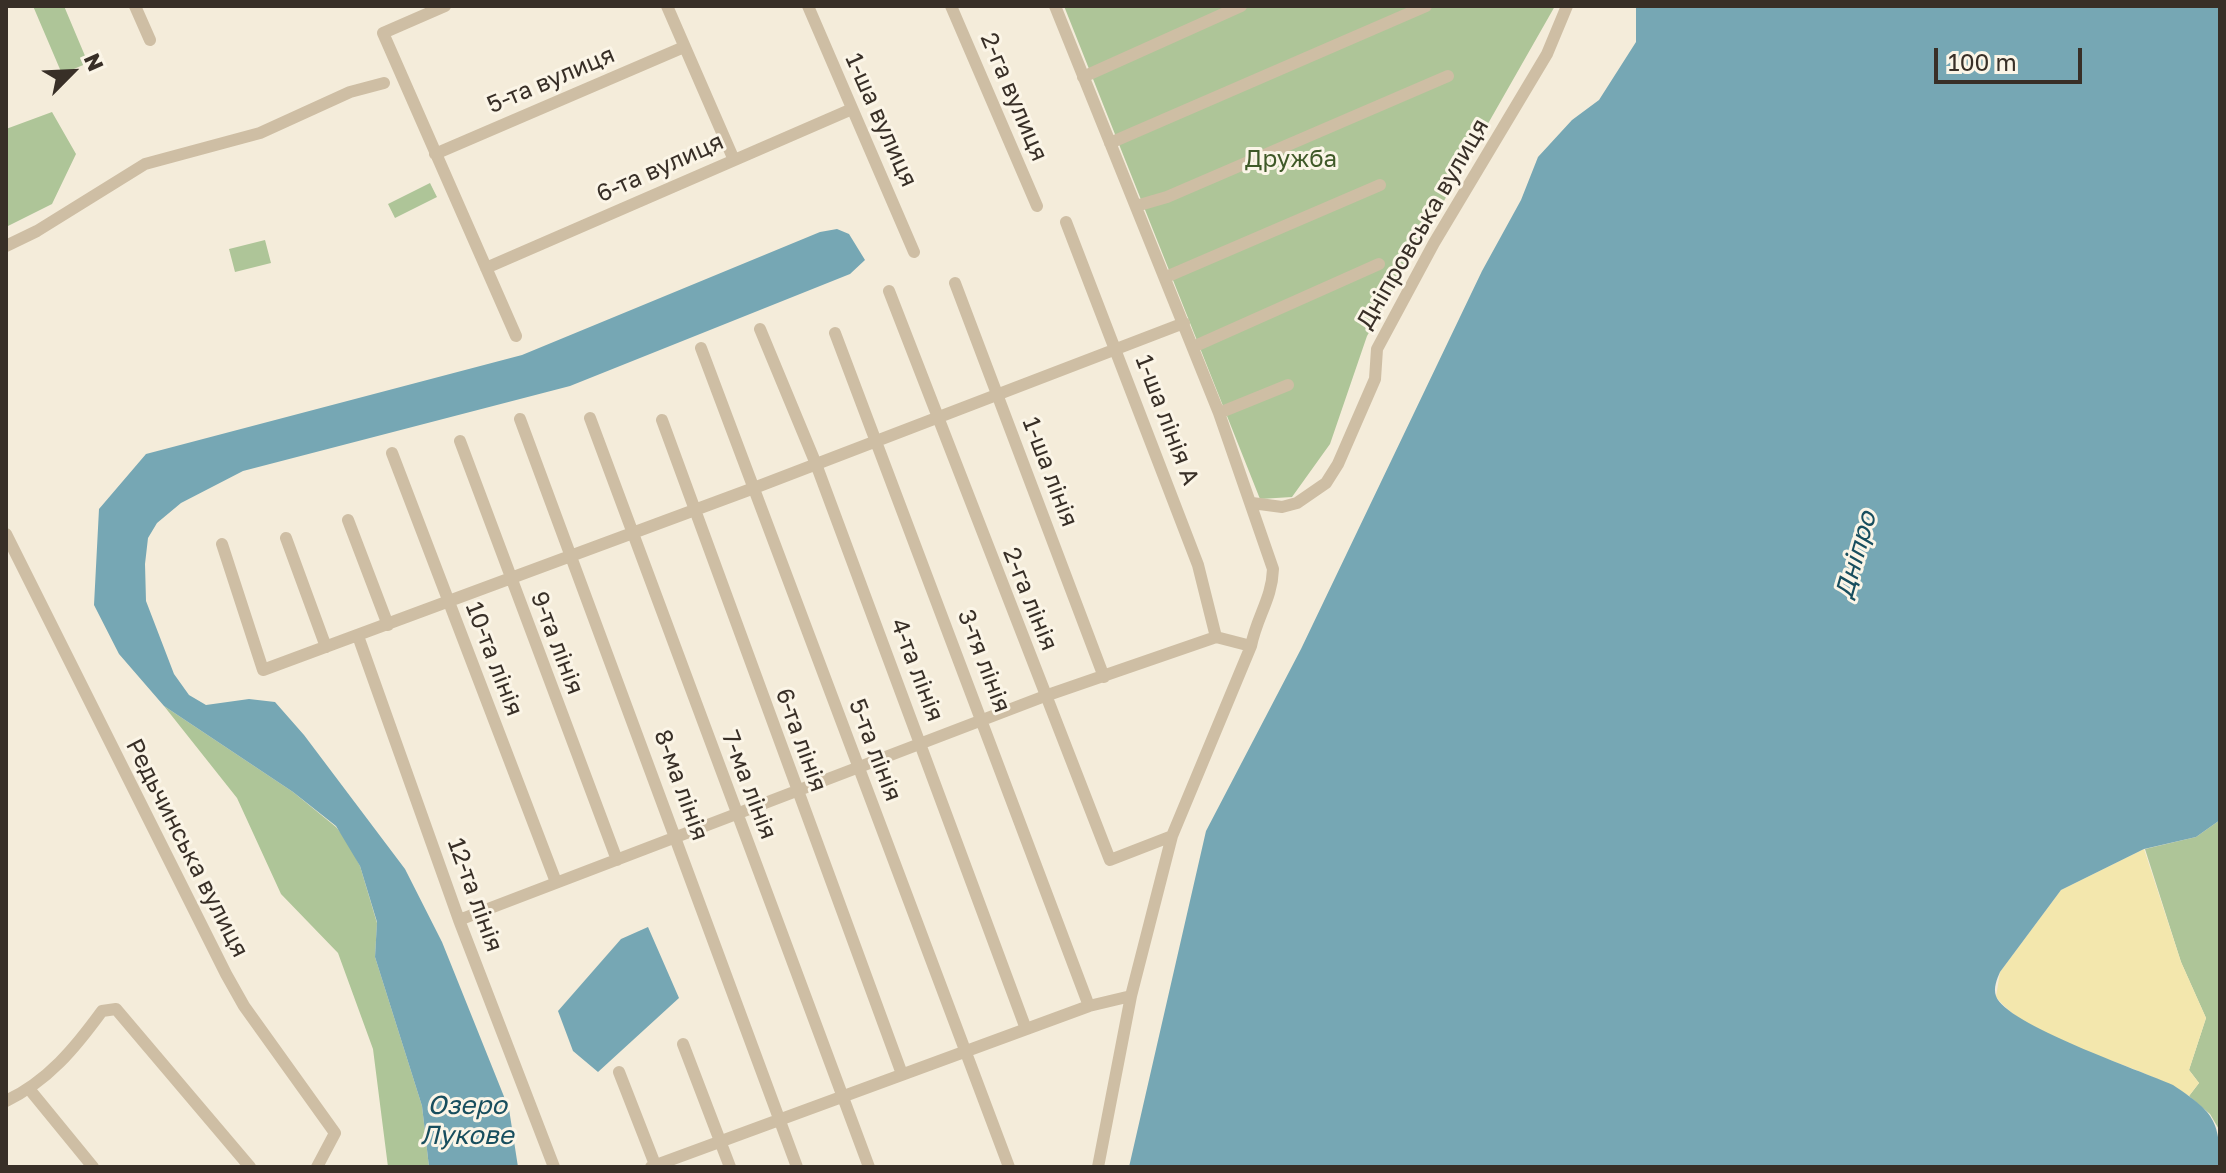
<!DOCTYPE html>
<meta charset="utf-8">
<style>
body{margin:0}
#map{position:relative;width:2226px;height:1173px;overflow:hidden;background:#f4ecda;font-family:"Golos Text",sans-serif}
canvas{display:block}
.frame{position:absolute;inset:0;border:8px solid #382f27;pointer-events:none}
.north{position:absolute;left:32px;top:32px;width:80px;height:80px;-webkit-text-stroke:6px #fbf5e7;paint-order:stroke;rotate:66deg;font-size:22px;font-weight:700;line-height:32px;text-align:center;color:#382f27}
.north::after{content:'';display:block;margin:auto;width:28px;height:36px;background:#382f27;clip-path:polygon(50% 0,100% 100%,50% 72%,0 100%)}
.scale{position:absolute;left:1934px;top:48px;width:148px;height:36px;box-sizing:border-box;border:4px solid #382f27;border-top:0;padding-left:10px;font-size:24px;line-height:28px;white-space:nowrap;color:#382f27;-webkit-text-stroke:6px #fbf5e7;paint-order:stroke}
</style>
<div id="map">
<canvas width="2226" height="1173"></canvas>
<div class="frame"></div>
<div class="north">N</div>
<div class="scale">100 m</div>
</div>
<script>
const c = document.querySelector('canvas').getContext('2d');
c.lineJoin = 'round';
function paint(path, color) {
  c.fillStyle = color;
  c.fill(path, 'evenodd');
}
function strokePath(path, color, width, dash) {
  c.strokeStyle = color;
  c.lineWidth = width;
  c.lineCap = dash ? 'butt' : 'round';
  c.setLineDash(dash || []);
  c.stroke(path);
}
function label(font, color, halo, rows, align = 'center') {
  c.font = font + ' "Golos Text",sans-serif';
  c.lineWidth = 6;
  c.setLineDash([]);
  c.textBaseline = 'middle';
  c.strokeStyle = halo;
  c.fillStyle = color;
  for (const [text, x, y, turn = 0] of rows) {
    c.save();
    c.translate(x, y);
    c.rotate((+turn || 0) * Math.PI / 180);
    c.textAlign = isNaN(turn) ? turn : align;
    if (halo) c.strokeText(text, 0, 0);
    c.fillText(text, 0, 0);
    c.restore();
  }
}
paint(new Path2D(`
 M 33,6 L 64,6 L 88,63 L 62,74 Z
 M 1064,6 L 1555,6 L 1367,336 L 1330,444 L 1292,497 L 1260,499 Z
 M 52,112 L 76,154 L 52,204 L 6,227 L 6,129 Z
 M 430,183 L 437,197 L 395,218 L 388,204 Z
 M 265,240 L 271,263 L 235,272 L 229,249 Z
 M 164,706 L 293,792 L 336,827 L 348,842 L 360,866 L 377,923 L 375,957 L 422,1106 L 429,1167 L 388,1167 L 373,1049 L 338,953 L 281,894 L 237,798 Z
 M 2220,820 L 2220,1131 L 2210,1114 L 2189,1096 L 2199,1083 L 2189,1070 L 2206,1018 L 2181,962 L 2145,849 L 2196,837 Z`), '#aec598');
paint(new Path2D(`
 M 2144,849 L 2181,962 L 2206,1018 L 2189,1070 L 2199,1083 L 2189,1096 C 2135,1060 2035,1046 1996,997 L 2000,972 L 2061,890 Z`), '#f3e7ad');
paint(new Path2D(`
 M 1636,6 L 2220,6 L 2220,820 L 2196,837 L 2144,849 L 2061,890 L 2000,972 C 1997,979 1993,988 1996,996 C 2005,1024 2142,1071 2173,1085 C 2213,1112 2220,1119 2220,1167 L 1129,1167 L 1206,831 L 1301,649 L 1482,271 L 1521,200 L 1538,157 L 1572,120 L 1599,100 L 1636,42 Z
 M 837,229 L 849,234 L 865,260 L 850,274 L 570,386 L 243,471 L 181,503 L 157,523 L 148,538 L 145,564 L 146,601 L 174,674 L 189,695 L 206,705 L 249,699 L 275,702 L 304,735 L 405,869 L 442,942 L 509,1109 L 518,1167 L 429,1167 L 422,1106 L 375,957 L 377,922 L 360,866 L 336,826 L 293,792 L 164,706 L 119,654 L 94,605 L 99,509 L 146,454 L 522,355 L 820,232 Z
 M 648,927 L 679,998 L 598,1072 L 573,1051 L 558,1011 L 621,939 Z`), '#76a7b4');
strokePath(new Path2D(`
 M 135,6 L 150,40
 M 445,6 L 383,33 L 516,336
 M 667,6 L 734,160
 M 808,6 L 914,252
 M 951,6 L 1037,206
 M 1055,6 L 1219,413 L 1273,569 C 1272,599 1257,616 1251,646 L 1172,836 L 1131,996 L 1098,1167
 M 1083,77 L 1241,6
 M 1110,143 L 1426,6
 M 435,154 L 684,47
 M 1136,206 L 1167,197 L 1448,76
 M 1066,222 L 1198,565 L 1216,637
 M 6,246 L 37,231 L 145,164 L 260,133 L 350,92 L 384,83
 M 486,268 L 852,109
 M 1166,277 L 1380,185
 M 955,283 L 1104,677
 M 889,291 L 1110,860 L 1172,836
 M 760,329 L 816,464 L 1026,1029
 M 835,333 L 1089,1006
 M 1193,347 L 1379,264
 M 701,348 L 1009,1167
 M 1219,413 L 1288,385
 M 590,418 L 869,1167
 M 520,419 L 797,1167
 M 662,420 L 902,1074
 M 460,441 L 617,860
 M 392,453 L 556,882
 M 1252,503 L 1282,507 L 1297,503 L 1326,483 L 1338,464 L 1375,379 L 1377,349 L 1434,243 L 1547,54 L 1567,6
 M 348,520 L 388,625
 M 6,534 L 226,974 L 244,1006 L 335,1133 L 317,1167
 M 286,538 L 326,647
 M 222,544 L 263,670 L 754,488 L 1184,323
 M 358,636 L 459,920 L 554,1167
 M 459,920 L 1045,696 L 1216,637 L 1251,646
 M 683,1044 L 730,1167
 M 619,1072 L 656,1167
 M 30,1090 L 93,1167
 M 6,1101 C 48,1081 75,1048 102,1011 L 116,1009 L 250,1167
 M 651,1167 L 1089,1006 L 1131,996`), '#cebea4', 12);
label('24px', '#382f27', '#fbf5e7', [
 ["5-та вулиця",551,80,-23],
 ["2-га вулиця",1014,97,67],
 ["1-ша вулиця",881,120,66],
 ["6-та вулиця",660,168,-24],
 ["Дніпровська вулиця",1423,224,-60],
 ["1-ша лінія А",1167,420,69],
 ["1-ша лінія",1050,472,69],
 ["2-га лінія",1030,599,68],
 ["9-та лінія",557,643,69],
 ["10-та лінія",494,659,69],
 ["3-тя лінія",984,661,69],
 ["4-та лінія",917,670,69],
 ["6-та лінія",801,740,70],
 ["5-та лінія",875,750,69],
 ["8-ма лінія",681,785,70],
 ["7-ма лінія",749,785,69],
 ["Редьчинська вулиця",187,848,63],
 ["12-та лінія",475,895,70]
]);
label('24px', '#3f5928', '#fbf5e7', [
 ["Дружба",1291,159]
]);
label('italic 26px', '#184e5e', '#fbf5e7', [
 ["Дніпро",1856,555,-74],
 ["Озеро",467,1106],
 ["Лукове",467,1136]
]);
</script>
